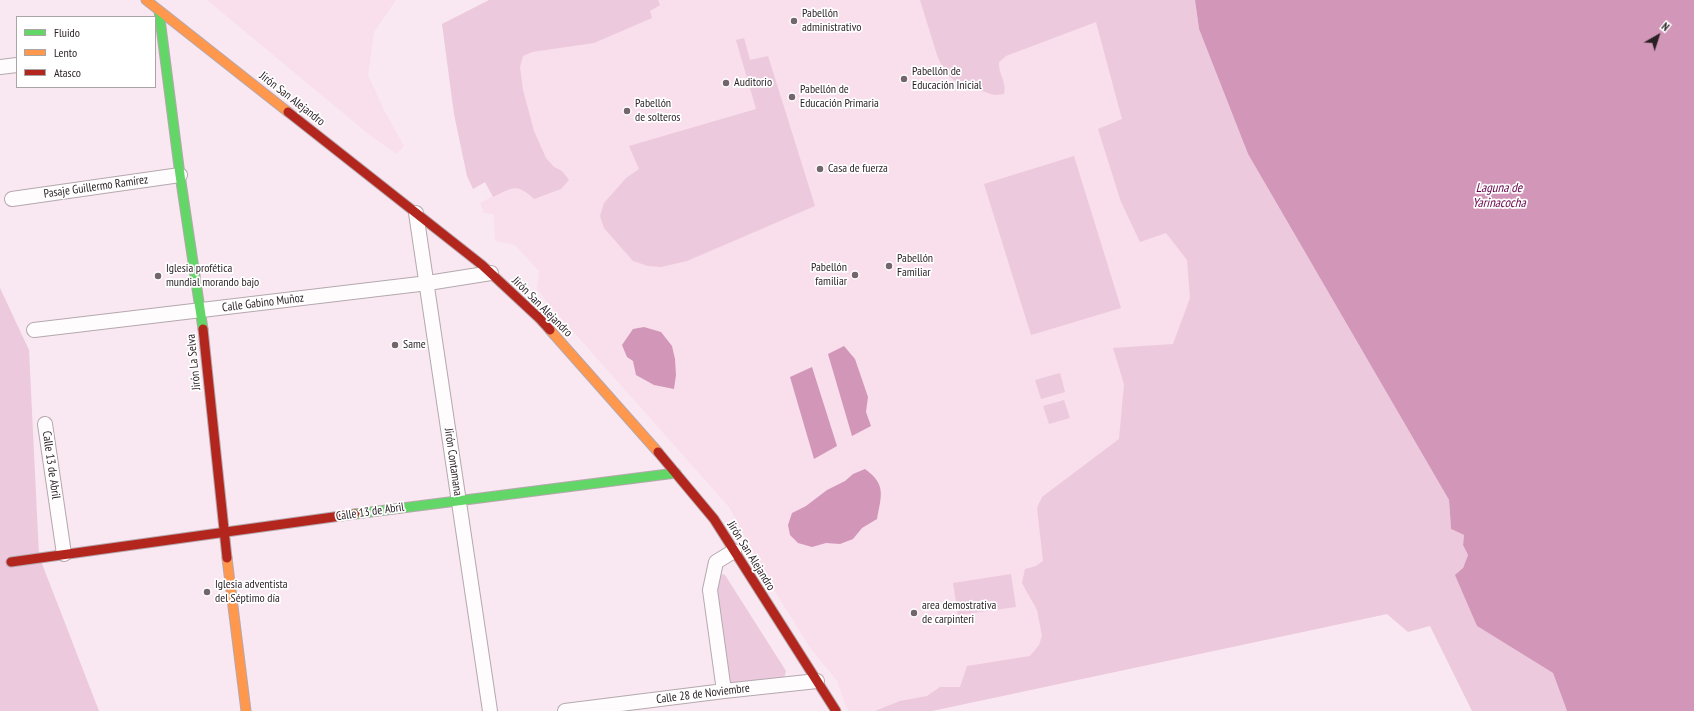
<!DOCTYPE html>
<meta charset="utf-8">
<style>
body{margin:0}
#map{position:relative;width:1694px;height:711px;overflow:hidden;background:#f9e8f1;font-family:"PT Sans Narrow",sans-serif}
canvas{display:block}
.legend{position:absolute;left:16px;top:16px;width:140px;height:72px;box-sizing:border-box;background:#fff;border:1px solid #a9a5a7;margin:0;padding:5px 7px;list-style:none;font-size:12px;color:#291f24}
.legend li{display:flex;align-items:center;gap:8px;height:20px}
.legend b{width:20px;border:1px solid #a9a5a7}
.north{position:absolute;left:1638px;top:16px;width:40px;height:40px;-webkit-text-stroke:3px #fff;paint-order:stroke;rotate:39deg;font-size:11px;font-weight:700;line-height:16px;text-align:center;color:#291f24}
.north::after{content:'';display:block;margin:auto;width:14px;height:18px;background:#291f24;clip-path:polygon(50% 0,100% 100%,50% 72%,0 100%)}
</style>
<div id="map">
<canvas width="1694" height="711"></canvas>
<ul class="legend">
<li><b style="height:5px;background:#63d668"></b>Fluido</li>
<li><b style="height:5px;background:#ff974d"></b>Lento</li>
<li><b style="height:5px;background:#b3261e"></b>Atasco</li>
</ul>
<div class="north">N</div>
</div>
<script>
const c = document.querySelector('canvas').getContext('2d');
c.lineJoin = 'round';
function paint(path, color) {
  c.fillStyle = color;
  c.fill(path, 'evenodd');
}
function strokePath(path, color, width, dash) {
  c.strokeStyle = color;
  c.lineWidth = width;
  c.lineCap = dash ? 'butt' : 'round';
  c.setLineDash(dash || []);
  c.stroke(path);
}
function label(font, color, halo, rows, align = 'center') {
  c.font = font + ' "PT Sans Narrow",sans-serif';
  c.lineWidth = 3.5;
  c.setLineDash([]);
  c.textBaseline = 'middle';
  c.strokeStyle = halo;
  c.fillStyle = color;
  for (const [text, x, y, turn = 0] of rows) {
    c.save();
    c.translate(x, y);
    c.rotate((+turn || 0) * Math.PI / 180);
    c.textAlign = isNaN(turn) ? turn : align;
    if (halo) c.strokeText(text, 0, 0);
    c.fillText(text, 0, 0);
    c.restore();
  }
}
paint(new Path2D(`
 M 207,0 L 396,0 L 374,32 L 368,75 L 385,112 L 404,146 L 397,154 L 371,136 Z
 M 489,0 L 1131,0 L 1315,338 L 1396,426 L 1425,522 L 1408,632 L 1387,614 L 932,711 L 849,711 L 845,705 L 838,682 L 809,646 L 756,561 L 754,552 L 729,507 L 546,301 L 537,289 L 539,271 L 515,245 L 495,241 L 494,214 L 484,213 L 480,203 L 493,196 L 485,182 L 473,189 Z`), '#f9deec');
paint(new Path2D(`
 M 489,0 L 658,0 L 660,5 L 650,11 L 652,18 L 594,43 L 532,52 L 523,56 L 520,67 L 523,90 L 534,131 L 546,158 L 554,167 L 562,171 L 569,180 L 561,189 L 534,199 C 517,183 513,187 493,197 L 485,182 L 473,189 L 467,176 L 454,114 L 442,24 Z
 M 920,0 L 1195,0 L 1199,29 L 1248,154 L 1449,500 L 1451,529 L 1464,535 L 1463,545 L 1468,555 L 1463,568 L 1477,626 L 1553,673 L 1567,711 L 1472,711 L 1430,626 L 1408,632 L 1387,614 L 932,711 L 875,711 L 900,701 L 927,696 L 940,687 L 960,687 L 967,666 L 1030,656 L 1039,645 L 1042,636 L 1037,610 L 1022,583 L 1025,569 L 1036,566 L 1043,561 L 1037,508 L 1042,497 L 1119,439 L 1124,384 L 1113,348 L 1173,344 L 1190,298 L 1187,260 L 1166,233 L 1140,242 L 1121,202 L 1098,129 L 1122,119 L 1096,22 L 1006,56 L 999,62 C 998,74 1007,82 1004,94 L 994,95 L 958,83 L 945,73 L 937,55 Z
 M 744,38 L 750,60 L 768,56 L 815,206 L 687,261 L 661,267 L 648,266 L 633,261 L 604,228 L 600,216 L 604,203 L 626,178 L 639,169 L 629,146 L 756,109 L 736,40 Z
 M 1074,156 L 1121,308 L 1031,335 L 984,184 Z
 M 0,288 L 29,350 L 39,556 L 99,711 L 0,711 Z
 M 1060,373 L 1065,392 L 1041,399 L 1035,380 Z
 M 1064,400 L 1070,418 L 1049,424 L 1043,406 Z
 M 722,574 L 725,575 L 786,671 L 784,678 L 736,684 L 729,681 L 717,588 L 719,578 Z
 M 1011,574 L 1016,607 L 958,615 L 953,583 Z`), '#ecc9dc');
paint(new Path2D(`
 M 1195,0 L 1694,0 L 1694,711 L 1567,711 L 1553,673 L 1477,626 L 1455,575 L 1463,568 L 1468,555 L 1463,545 L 1464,535 L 1451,529 L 1449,500 L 1248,154 L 1199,29 Z
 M 644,327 L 661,332 L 672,346 L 675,359 L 676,375 L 674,389 L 654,385 L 636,375 L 633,361 L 627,357 L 622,345 L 633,329 Z
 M 844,346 L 855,359 L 868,397 L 866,412 L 871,426 L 852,436 L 828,354 Z
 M 812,367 L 837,446 L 814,459 L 790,377 Z
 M 865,469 C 887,485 881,496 877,519 L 862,528 L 853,539 L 840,544 L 826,543 L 812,547 L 798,543 L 790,535 L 788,525 L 792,513 L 806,506 L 827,490 L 845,481 L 853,474 Z`), '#d297b8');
const street = new Path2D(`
 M 0,67 L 17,65
 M 12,199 L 180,175
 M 416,213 L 490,711
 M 34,330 L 428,283 L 491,273
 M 45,424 L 64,554
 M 724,691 L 710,590 L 716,562 L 734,551
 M 565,711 L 724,691 L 817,681`);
const fast = new Path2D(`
 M 159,11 L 180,175 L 203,329
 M 355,514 L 676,473`);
const slow = new Path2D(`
 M 146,0 L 288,112
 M 550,330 L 658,452
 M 227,558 L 246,711`);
const jam = new Path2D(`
 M 288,112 L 482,265 L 540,319 L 550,330
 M 203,329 L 227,558
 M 658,452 L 714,519 L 836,711
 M 11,562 L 355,514`);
strokePath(street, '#b5a8ae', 16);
strokePath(fast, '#b5a8ae', 11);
strokePath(slow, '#b5a8ae', 11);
strokePath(jam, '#b5a8ae', 11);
strokePath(street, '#fefcfd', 14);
strokePath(fast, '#63d668', 9);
strokePath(slow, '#ff974d', 9);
strokePath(jam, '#b3261e', 9);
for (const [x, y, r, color] of [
 [794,21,4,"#72656c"],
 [904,79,4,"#72656c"],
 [726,83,4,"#72656c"],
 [792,97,4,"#72656c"],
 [627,111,4,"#72656c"],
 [820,169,4,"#72656c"],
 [889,266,4,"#72656c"],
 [855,275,4,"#72656c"],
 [158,276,4,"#72656c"],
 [395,345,4,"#72656c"],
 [207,592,4,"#72656c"],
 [914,613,4,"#72656c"]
]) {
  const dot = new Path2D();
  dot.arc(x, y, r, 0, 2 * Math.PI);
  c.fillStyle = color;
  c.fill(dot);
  strokePath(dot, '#fff', 1.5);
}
label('12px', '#291f24', '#fff', [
 ["Pabellón",802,14],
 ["administrativo",802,28],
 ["Pabellón de",912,72],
 ["Educación Inicial",912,86],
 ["Auditorio",734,83],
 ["Pabellón de",800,90],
 ["Educación Primaria",800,104],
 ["Pabellón",635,104],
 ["de solteros",635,118],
 ["Casa de fuerza",828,169],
 ["Pabellón",897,259],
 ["Familiar",897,273],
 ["Pabellón",847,268,"right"],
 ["familiar",847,282,"right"],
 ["Iglesia profética",166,269],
 ["mundial morando bajo",166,283],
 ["Same",403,345],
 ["Iglesia adventista",215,585],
 ["del Séptimo día",215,599],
 ["area demostrativa",922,606],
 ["de carpinteri",922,620]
], 'left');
label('12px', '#291f24', '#fff', [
 ["Jirón San Alejandro",292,99,38],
 ["Pasaje Guillermo Ramírez",96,187,-8],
 ["Calle Gabino Muñoz",263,303,-7],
 ["Jirón San Alejandro",542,307,45],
 ["Jirón La Selva",194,362,-96],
 ["Jirón Contamana",453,462,82],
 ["Calle 13 de Abril",51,465,82],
 ["Calle 13 de Abril",370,512,-8],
 ["Jirón San Alejandro",751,556,58],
 ["Calle 28 de Noviembre",703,694,-7]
]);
label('italic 13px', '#680349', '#fff', [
 ["Laguna de",1499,188],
 ["Yarinacocha",1499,203]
]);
</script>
